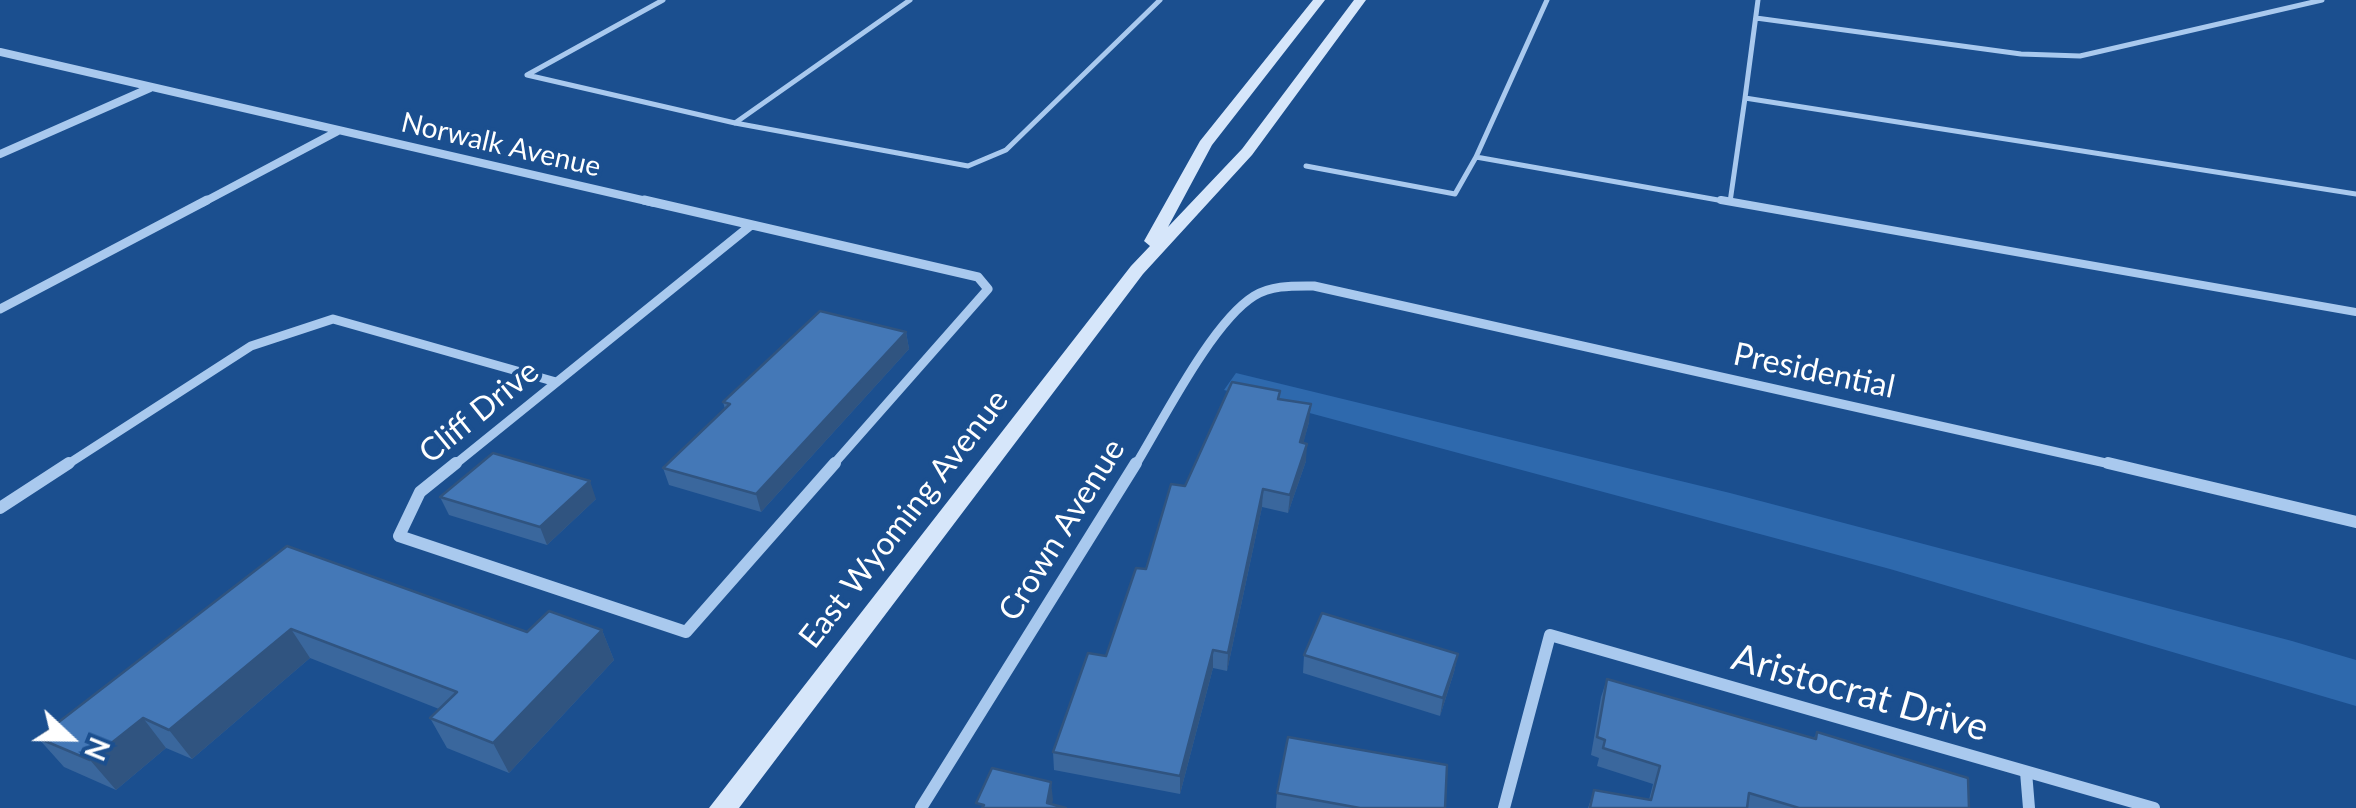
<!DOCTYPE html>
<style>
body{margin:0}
#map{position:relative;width:2356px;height:808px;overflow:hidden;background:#1b4f8f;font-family:Lato,sans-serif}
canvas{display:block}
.north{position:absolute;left:20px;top:688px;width:100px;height:100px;-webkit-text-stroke:8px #1b4f8f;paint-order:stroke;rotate:112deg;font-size:28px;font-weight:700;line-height:40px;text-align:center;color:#fff}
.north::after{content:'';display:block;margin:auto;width:35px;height:45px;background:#fff;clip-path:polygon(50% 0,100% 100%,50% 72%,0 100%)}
</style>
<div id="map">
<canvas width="2356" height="808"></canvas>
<div class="north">N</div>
</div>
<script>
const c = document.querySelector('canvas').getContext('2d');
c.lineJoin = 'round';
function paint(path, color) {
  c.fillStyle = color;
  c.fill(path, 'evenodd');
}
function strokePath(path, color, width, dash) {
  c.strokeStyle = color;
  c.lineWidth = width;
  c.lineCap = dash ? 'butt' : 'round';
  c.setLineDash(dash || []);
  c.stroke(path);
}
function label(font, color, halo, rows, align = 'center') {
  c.font = font + ' Lato,sans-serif';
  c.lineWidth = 8;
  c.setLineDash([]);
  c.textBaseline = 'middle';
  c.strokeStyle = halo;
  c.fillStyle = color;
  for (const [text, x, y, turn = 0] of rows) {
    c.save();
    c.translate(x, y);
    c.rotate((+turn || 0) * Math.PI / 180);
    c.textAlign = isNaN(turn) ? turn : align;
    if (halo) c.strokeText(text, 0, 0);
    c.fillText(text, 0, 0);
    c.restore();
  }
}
paint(new Path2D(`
 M 1236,373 L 1730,493 L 2292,641 L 2356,660 L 2356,706 L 1890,569 L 1224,390 Z`), '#2e69ad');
strokePath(new Path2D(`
 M 1547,0 L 1476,157 L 1735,203
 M 1758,0 L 1745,98 L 2356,194
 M 1756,18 L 2021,54 L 2080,56 L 2322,0
 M 527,75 L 735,123 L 968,166 L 1006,150 L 1160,0
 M 527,75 L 663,0
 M 735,123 L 910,0
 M 1306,166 L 1455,194 L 1476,157
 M 1730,202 L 1745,98`), '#a9c9ee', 5);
strokePath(new Path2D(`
 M 1721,200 L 2356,312`), '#a9c9ee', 8);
strokePath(new Path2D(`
 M 0,52 L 655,203
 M 0,154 L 150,88
 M 202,203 L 338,131`), '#a9c9ee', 8);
strokePath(new Path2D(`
 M 644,200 L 978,277 L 988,289 L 832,466
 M 0,309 L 207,200
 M 65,466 L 251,346 L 333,319 L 556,382
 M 453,466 L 750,226
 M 1135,466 C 1162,422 1212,322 1254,296 C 1272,285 1293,286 1314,286 L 2119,466`), '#a9c9ee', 9);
strokePath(new Path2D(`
 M 456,463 L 420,492 L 399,536 L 686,632 L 835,463
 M 2108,463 L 2356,522
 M 0,508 L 69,463
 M 2026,772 L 2029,808
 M 921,808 L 1136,463
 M 1504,808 L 1550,635 L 2154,808`), '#a9c9ee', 12);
paint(new Path2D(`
 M 1313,0 L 1325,0 L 1212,145 L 1168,227 L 1242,149 L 1354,0 L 1366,0 L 1252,155 L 1143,274 L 739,808 L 709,808 L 1131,266 L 1150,246 L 1144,241 L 1200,141 Z`), '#d6e6fa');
paint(new Path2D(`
 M 906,332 L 909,349 L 761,512 L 669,485 L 663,468 L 725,409 L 723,402 Z
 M 1280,391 L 1280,399 L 1309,422 L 1303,443 L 1306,461 L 1288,513 L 1262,507 L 1227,671 L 1213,668 L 1180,794 L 1054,770 L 1053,752 L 1106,656 L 1146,569 Z
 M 440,497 L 596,499 L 547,545 L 449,515 Z
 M 287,546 L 527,632 L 602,630 L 614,660 L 509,773 L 447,748 L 430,718 L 439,709 L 310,658 L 192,759 L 166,748 L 116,790 L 64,767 L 38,738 Z
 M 1458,654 L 1454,672 L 1440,716 L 1303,673 L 1304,655 Z
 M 1607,679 L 1814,738 L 1817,732 L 1969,808 L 1588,808 L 1594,790 L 1649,800 L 1653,784 L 1597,766 L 1599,758 L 1591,755 L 1601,697 Z
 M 1277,793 L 1445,808 L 1276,808 Z`), '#3a679d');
paint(new Path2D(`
 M 906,332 L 909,349 L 761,512 L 756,494 Z
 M 1311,404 L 1309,422 L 1299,460 L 1300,442 Z
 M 1307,444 L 1306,461 L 1288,513 L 1290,495 Z
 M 590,481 L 596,499 L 547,545 L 540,527 Z
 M 1263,489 L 1262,507 L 1227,671 L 1228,653 Z
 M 291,629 L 310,658 L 192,759 L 169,730 Z
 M 602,630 L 614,660 L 509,773 L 493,743 Z
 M 1213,650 L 1213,668 L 1180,794 L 1180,776 Z
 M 1458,654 L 1454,672 L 1440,716 L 1443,698 Z
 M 143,718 L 166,748 L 116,790 L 90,760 Z
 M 1051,782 L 1053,800 L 1051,808 L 1047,803 Z`), '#305480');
const building = new Path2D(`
 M 820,311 L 906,332 L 756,494 L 663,468 L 730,404 L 723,402 Z
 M 1232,382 L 1280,391 L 1278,399 L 1311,404 L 1300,442 L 1307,444 L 1290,495 L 1263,489 L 1228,653 L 1213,650 L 1180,776 L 1053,752 L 1088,653 L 1106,656 L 1136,568 L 1146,569 L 1171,484 L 1185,486 Z
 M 493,453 L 590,481 L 540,527 L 440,497 Z
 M 287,546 L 527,632 L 549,611 L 602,630 L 493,743 L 430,718 L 457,692 L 291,629 L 169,730 L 143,718 L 90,760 L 38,738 Z
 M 1322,613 L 1458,654 L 1443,698 L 1304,655 Z
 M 1607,679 L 1816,739 L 1817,732 L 1968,778 L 1969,808 L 1799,808 L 1749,793 L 1747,808 L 1590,808 L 1594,790 L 1651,800 L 1660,766 L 1603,748 L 1605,740 L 1597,737 Z
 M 1288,737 L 1447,765 L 1445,808 L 1360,808 L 1277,793 Z
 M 992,768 L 1051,782 L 1047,803 L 1066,808 L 982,808 L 984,805 L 976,803 Z`);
paint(building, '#4478b7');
strokePath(building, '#305480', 2.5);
label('28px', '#fff', '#1b4f8f', [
 ["Norwalk Avenue",501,145,13]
]);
label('32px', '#fff', '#1b4f8f', [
 ["Presidential",1814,371,12],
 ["Cliff Drive",479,412,-39],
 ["East Wyoming Avenue",904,519,-52],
 ["Crown Avenue",1062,530,-58]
]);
label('38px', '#fff', '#1b4f8f', [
 ["Aristocrat Drive",1860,693,16]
]);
</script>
